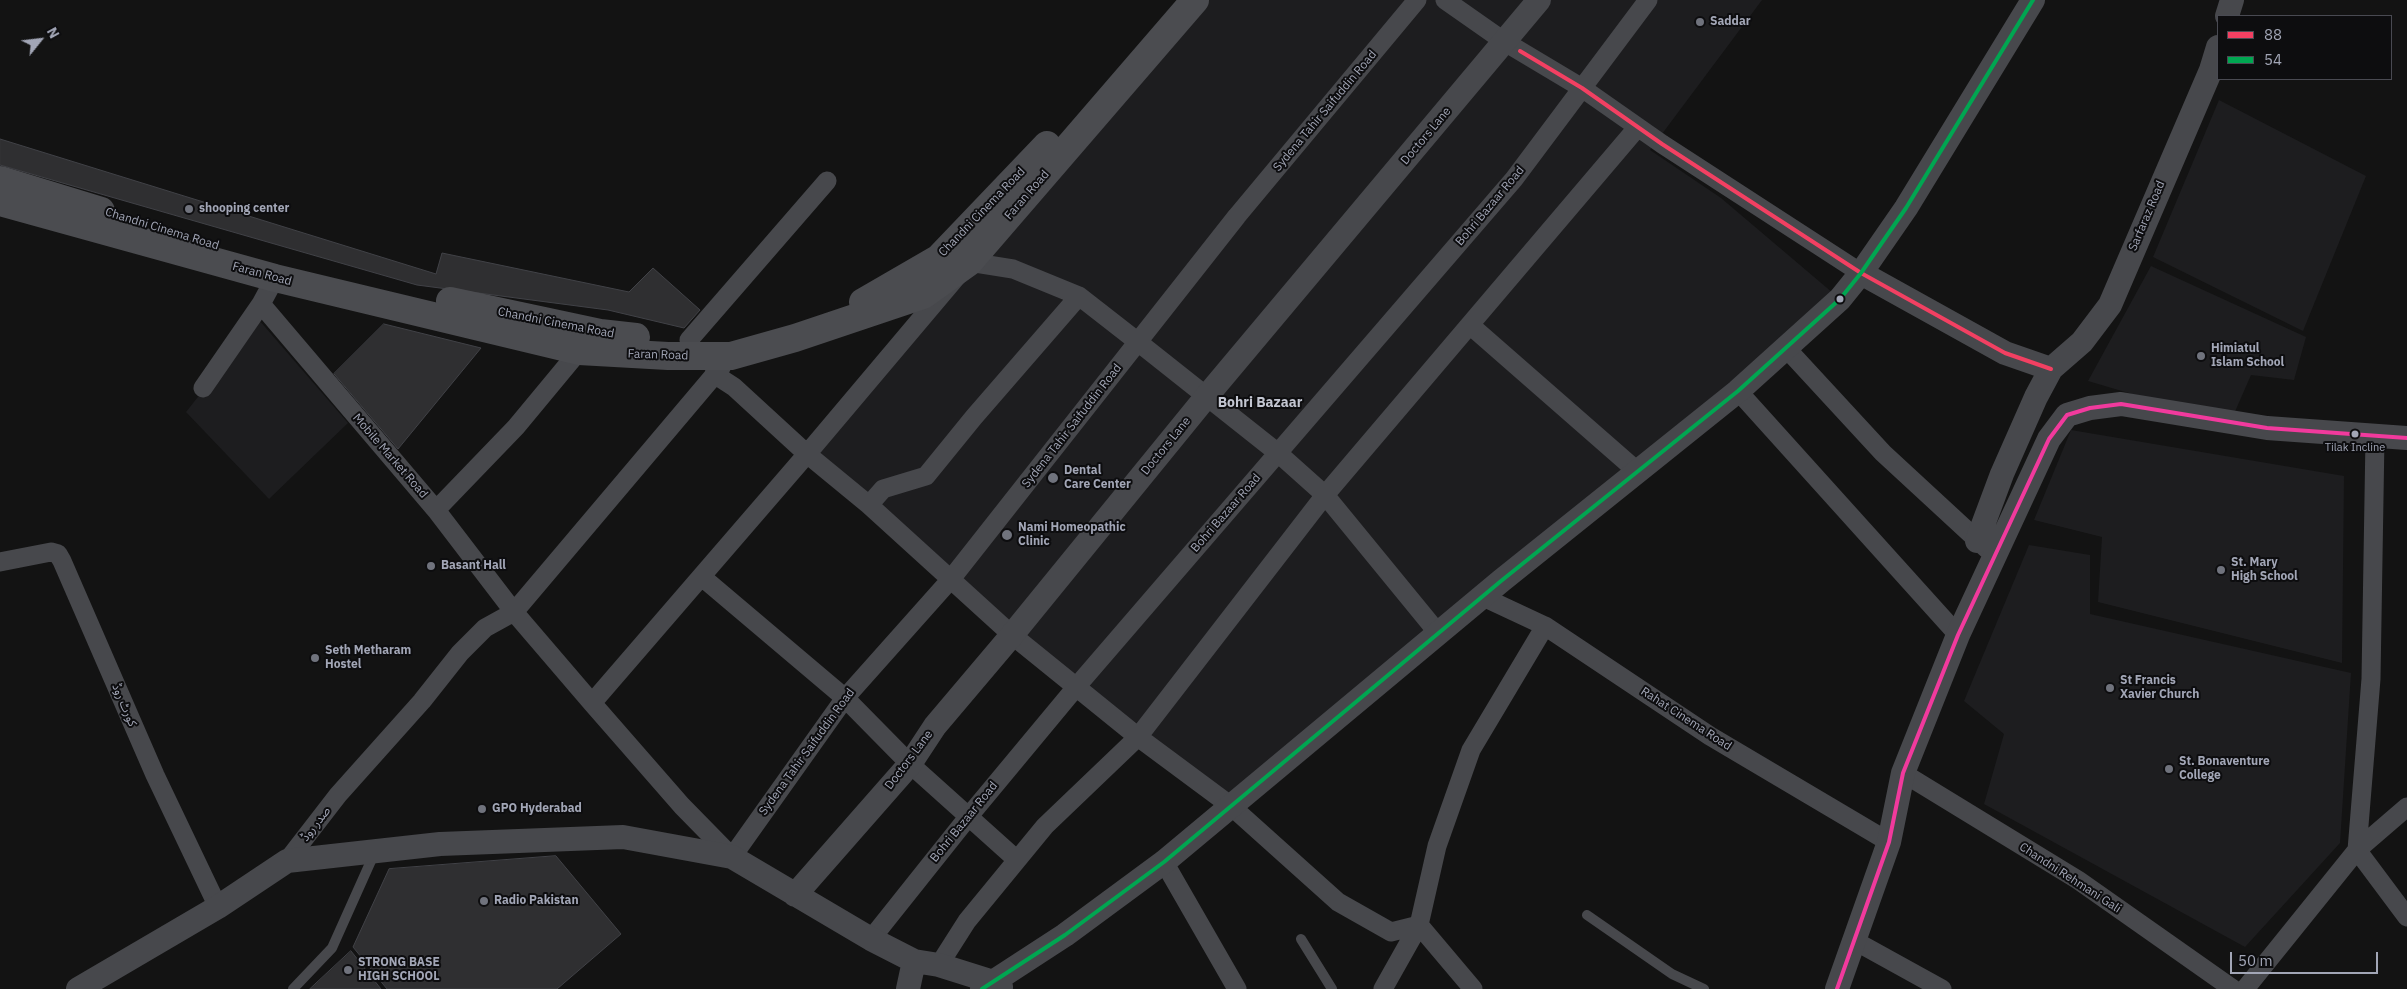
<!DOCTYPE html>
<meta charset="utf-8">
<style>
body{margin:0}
#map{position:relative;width:2407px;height:989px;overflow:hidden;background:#131313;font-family:"IBM Plex Sans",sans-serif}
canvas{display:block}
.legend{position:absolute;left:2217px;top:15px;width:175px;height:65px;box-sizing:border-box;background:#0d0d0f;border:1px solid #494a52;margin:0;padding:6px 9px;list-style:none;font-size:15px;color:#a2a6b6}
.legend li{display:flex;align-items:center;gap:10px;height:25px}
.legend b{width:25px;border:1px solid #494a52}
.north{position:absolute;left:15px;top:15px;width:50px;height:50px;-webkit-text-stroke:4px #0d0d0f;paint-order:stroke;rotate:61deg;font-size:14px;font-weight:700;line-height:20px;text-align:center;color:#a2a6b6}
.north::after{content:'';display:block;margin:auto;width:18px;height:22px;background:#a2a6b6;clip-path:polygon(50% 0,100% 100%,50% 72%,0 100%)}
.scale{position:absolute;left:2230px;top:952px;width:148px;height:22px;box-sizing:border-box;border:2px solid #a2a6b6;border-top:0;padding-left:6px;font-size:15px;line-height:18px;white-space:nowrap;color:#a2a6b6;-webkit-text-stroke:4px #0d0d0f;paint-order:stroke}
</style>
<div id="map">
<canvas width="2407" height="989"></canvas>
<ul class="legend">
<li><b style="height:6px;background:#f24062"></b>88</li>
<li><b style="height:6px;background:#00a651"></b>54</li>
</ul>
<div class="north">N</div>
<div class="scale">50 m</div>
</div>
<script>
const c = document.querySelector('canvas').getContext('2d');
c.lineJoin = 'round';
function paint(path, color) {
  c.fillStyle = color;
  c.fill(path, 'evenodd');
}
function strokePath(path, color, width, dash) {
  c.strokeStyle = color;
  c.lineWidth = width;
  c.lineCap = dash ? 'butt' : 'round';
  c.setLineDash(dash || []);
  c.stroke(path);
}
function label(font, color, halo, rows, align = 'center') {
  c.font = font + ' "IBM Plex Sans","Noto Sans Arabic",sans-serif';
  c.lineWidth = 4;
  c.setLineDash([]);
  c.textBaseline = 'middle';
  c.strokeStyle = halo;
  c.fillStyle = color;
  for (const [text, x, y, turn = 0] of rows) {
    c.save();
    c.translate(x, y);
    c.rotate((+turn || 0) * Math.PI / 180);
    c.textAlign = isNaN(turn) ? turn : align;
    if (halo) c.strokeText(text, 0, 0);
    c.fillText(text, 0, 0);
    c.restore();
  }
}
paint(new Path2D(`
 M 1196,0 L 1762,0 L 1650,150 L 1721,198 L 1840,299 L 1231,806 L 807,454 Z
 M 2219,100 L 2366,176 L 2303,331 L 2153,257 Z
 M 2151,266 L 2306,337 L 2294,380 L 2251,375 L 2230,423 L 2088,381 Z
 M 259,320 L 348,423 L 269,499 L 186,412 Z
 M 2071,430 L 2344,476 L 2342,663 L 2098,602 L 2102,537 L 2034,520 Z
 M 2029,545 L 2090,555 L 2090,614 L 2351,673 L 2340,843 L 2245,947 L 1984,804 L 2004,734 L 1964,701 Z`), '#1d1d1f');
const building = new Path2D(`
 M 0,139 L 436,274 L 442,253 L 629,292 L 653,268 L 700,310 L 684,328 L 608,310 L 417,285 L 0,165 Z
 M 384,324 L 481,348 L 398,449 L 334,374 Z
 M 556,856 L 621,934 L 557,989 L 387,989 L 353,947 L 389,869 Z
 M 351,951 L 381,989 L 310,989 Z`);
paint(building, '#2f2f31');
strokePath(building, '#414247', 1);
strokePath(new Path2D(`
 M 1587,915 L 1672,974 L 1704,989
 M 1301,939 L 1332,989
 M 293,989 L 332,948 L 375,852`), '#47484c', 10);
strokePath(new Path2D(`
 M 1445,0 L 1505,42 L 1582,88 L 1662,144 L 1861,273
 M 261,304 L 436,510 L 514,612 L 592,703 L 682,806 L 732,857 L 845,698 L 951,579 L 1237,216 L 1417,0
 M 1470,325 L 1638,472
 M 689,340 L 827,181
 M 1787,349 L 1883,453 L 1987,549
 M 714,374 L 734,387 L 807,454 L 869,505 L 1012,635 L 1138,737 L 1231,806 L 1338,902 L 1391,932 L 1419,925 L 1473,989
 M 203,388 L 261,304 L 275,278
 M 1738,391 L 1958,635
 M 2375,437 L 2371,679 L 2357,850 L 2407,917
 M 869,505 L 883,489 L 926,476 L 974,417 L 1079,296
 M 436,510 L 516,427 L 579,351
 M 0,562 L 51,552 L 58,554 L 62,561 L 155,775 L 218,907
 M 702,577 L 845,698 L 910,764 L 1017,860
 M 1483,597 L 1545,626 L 1710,736 L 1889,842
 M 592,703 L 807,454 L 969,262 L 1013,269 L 1079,296 L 1138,342 L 1278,453 L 1325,495 L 1438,633
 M 1903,773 L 2078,880 L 2233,989
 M 287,861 L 338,795 L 422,701 L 460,653 L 485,628 L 514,612 L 722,366
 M 1164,862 L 1237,989
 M 871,939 L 969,816 L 1077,686 L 1514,179 L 1648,0
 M 1855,941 L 1942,989
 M 939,965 L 967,921 L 1045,826 L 1138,737 L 1325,495 L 1637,128
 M 1383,989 L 1419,925 L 1437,846 L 1471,750 L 1545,626
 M 2245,989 L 2357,850 L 2407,807`), '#47484c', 19);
strokePath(new Path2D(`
 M 2227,16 L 2232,0
 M 1861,273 L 2005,353 L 2051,369
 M 1977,541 L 2002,474 L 2036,397 L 2051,369 L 2082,342 L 2110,305 L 2211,70 L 2218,47
 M 795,895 L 910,764 L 935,726 L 1012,635 L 1206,397 L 1539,0
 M 78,989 L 218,907 L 287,861 L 440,844 L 623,837 L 732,857 L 871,939 L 914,961 L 939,965 L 993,982 L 1001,987
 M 908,989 L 914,961
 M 982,989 L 1065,935 L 1164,862 L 1501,581 L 1738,391 L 1840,299 L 1861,273 L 1906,208 L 2033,0
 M 1837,989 L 1889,842 L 1903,773 L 1958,635 L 2049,439 L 2067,415 L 2090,408 L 2121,404 L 2267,428 L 2407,438`), '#47484c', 24);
strokePath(new Path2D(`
 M 0,180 L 101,211
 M 0,202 L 275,278 L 579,351 L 668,356 L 731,356 L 795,338 L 923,295 L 969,262 L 1195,0
 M 450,301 L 600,333 L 636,337
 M 863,302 L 939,258 L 1047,145`), '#4b4c50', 28);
strokePath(new Path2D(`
 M 1520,51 L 1582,88 L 1662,144 L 1861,273 L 2005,353 L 2051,369`), '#f24062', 4);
strokePath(new Path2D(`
 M 982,989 L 1065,935 L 1164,862 L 1501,581 L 1738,391 L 1840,299 L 1861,273 L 1906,208 L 2033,0`), '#00a651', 4);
strokePath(new Path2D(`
 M 1837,989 L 1889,842 L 1903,773 L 1958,635 L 2049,439 L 2067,415 L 2090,408 L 2121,404 L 2267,428 L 2407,438`), '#f13a9d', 4);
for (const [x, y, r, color] of [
 [1700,22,5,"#70737d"],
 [189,209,5,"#70737d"],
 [1840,299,4.5,"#a2a6b6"],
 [2201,356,5,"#70737d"],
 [2355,434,4.5,"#a2a6b6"],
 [1053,478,6,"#70737d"],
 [1007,535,6,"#70737d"],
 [431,566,5,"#70737d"],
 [2221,570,5,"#70737d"],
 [315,658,5,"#70737d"],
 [2110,688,5,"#70737d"],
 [2169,769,5,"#70737d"],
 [482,809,5,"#70737d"],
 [484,901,5,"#70737d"],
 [348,970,5,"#70737d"]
]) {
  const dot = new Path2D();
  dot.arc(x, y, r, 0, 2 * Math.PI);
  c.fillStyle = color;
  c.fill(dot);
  strokePath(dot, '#0d0d0f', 2);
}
label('11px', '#a2a6b6', '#0d0d0f', [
 ["Tilak Incline",2355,448]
]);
label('bold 12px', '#a2a6b6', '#0d0d0f', [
 ["Saddar",1710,22],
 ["shooping center",199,209],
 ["Himiatul",2211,349],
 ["Islam School",2211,363],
 ["Dental",1064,471],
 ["Care Center",1064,485],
 ["Nami Homeopathic",1018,528],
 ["Clinic",1018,542],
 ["St. Mary",2231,563],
 ["High School",2231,577],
 ["Basant Hall",441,566],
 ["Seth Metharam",325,651],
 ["Hostel",325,665],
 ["St Francis",2120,681],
 ["Xavier Church",2120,695],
 ["St. Bonaventure",2179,762],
 ["College",2179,776],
 ["GPO Hyderabad",492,809],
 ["Radio Pakistan",494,901],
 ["STRONG BASE",358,963],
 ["HIGH SCHOOL",358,977]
], 'left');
label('12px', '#a2a6b6', '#0d0d0f', [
 ["Sydena Tahir Saifuddin Road",1325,111,-50],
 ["Doctors Lane",1426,136,-50],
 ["Faran Road",1027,195,-49],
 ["Bohri Bazaar Road",1490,206,-50],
 ["Chandni Cinema Road",982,212,-46],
 ["Sarfaraz Road",2147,216,-67],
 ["Chandni Cinema Road",162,229,17],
 ["Faran Road",262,274,15],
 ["Chandni Cinema Road",556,323,11],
 ["Faran Road",658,355,2],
 ["Sydena Tahir Saifuddin Road",1072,426,-52],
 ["Doctors Lane",1166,446,-51],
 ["Mobile Market Road",390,456,49],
 ["Bohri Bazaar Road",1226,513,-49],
 ["کورٹ روڈ",124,705,67],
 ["Rahat Cinema Road",1686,719,33],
 ["Sydena Tahir Saifuddin Road",807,752,-54],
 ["Doctors Lane",909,760,-53],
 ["Bohri Bazaar Road",964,822,-51],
 ["صدر روڈ",316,824,-52],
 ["Chandni Rehmani Gali",2070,878,33]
]);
label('bold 14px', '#c3c6d1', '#0d0d0f', [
 ["Bohri Bazaar",1260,403]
]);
</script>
